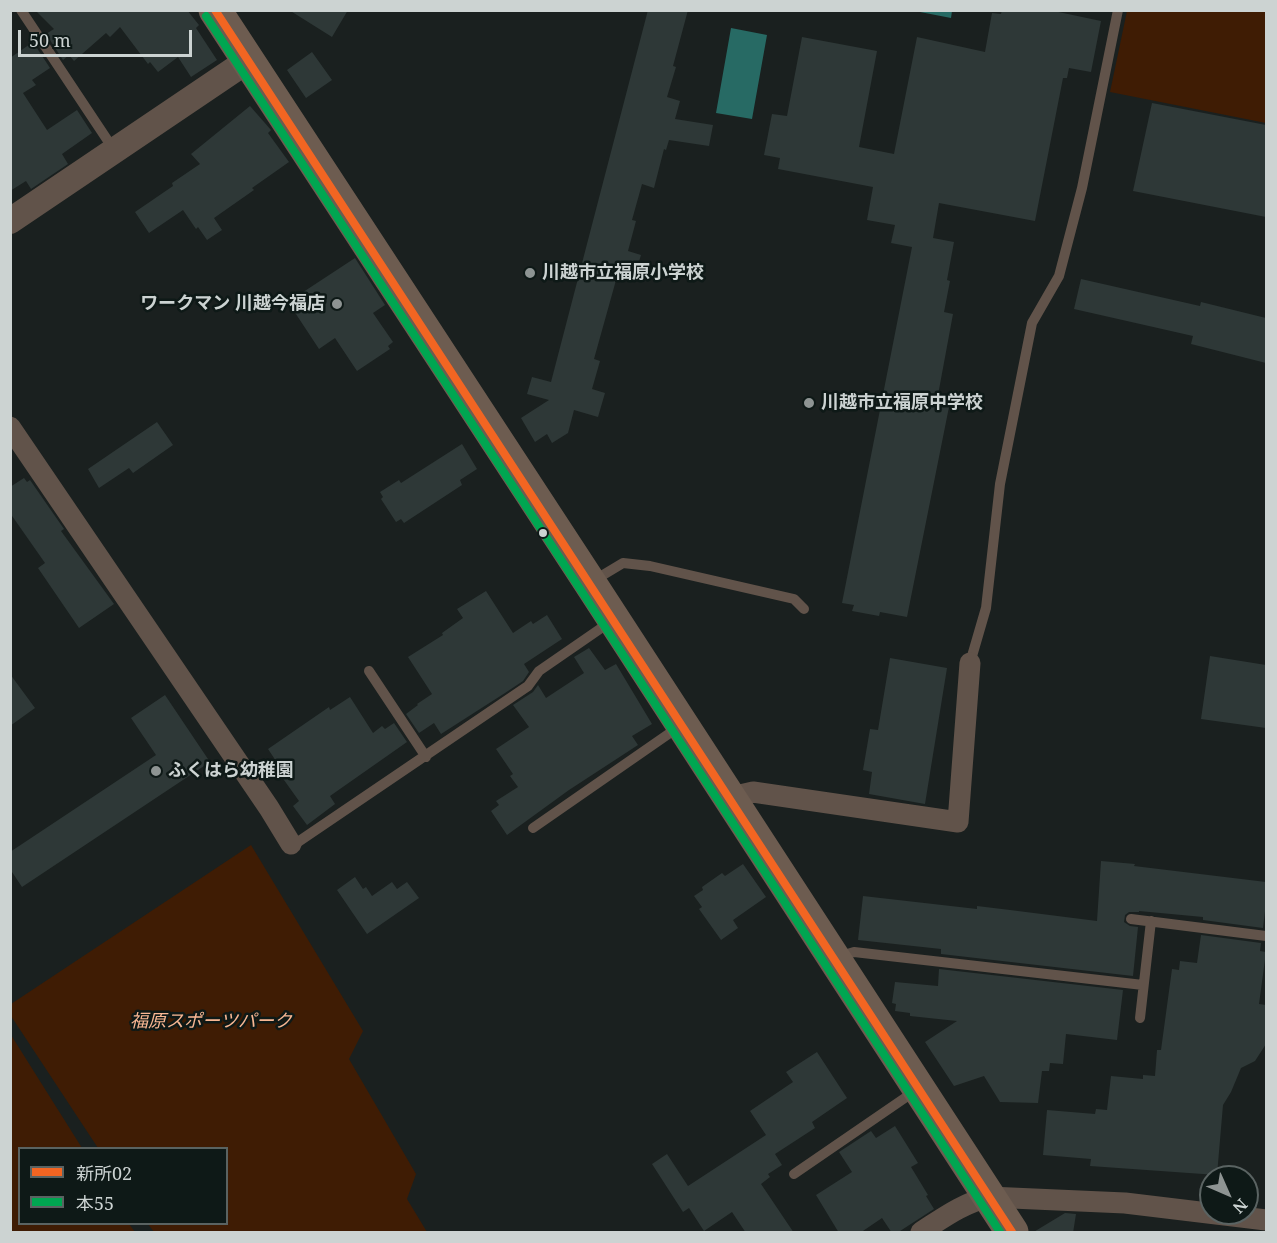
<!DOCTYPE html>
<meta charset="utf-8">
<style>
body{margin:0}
#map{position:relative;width:1277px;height:1243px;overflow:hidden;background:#1a201f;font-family:"Noto Serif","Noto Sans JP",serif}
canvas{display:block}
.frame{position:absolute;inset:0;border:12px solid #ccd3d2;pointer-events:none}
.legend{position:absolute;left:18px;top:1147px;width:210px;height:78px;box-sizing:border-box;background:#0e1917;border:2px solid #5a6362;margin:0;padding:8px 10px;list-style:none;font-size:18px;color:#ccd3d2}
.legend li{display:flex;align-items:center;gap:12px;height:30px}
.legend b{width:30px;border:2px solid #5a6362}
.north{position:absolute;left:1199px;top:1165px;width:60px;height:60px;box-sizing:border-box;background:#0e1917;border:2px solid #5a6362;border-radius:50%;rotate:135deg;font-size:16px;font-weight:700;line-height:24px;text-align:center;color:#ccd3d2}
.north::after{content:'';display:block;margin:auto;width:21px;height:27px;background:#8e9493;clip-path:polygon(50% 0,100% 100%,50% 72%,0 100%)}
.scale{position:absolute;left:18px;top:30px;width:174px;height:27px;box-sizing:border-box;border:3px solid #ccd3d2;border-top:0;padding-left:8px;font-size:18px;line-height:21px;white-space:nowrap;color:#ccd3d2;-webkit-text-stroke:4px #0e1917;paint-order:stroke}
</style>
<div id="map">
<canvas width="1277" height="1243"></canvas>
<div class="frame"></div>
<ul class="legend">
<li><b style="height:8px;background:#f26522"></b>新所02</li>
<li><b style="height:8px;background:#00a651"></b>本55</li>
</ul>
<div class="north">N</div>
<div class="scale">50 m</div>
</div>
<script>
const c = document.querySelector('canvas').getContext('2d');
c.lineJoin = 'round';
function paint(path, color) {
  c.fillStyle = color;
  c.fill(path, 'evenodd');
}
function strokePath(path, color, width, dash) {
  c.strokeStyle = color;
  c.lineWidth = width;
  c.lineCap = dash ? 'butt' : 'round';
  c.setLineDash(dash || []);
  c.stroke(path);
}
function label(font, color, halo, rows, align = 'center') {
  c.font = font + ' "Noto Serif","Noto Sans JP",serif';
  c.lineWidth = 5;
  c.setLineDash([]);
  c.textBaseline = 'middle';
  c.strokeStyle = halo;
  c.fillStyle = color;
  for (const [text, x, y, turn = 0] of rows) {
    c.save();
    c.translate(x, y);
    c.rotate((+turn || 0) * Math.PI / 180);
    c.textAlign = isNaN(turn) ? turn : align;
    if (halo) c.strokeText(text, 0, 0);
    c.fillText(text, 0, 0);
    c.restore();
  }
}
paint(new Path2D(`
 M 1127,11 L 1266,11 L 1266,123 L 1110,92 Z
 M 251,845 L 363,1031 L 349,1059 L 416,1174 L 407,1199 L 427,1232 L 154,1232 L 148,1224 L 226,1224 L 226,1148 L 98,1148 L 11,1016 L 11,1004 Z
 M 11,1035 L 82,1148 L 20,1148 L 20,1224 L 129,1224 L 135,1232 L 11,1232 Z`), '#3f1c04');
paint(new Path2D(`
 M 915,11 L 952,10 L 952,11 L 951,18 Z
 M 731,28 L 767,35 L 752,119 L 716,113 Z`), '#276a64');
paint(new Path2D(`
 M 35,10 L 187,10 L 199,25 L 196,28 L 217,60 L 191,77 L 178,57 L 158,72 L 150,62 L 148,64 L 120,27 L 110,37 L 106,33 L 74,61 L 69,55 L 63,60 L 46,34 L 54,29 Z
 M 289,10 L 348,10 L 332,37 Z
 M 648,10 L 688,10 L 673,66 L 676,67 L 667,97 L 680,101 L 675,119 L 713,125 L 709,146 L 669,140 L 666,150 L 664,149 L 654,188 L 642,184 L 632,220 L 636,221 L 628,251 L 641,255 L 634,278 L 618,273 L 594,359 L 600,361 L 592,389 L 605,393 L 598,417 L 574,410 L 568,433 L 552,443 L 547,434 L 535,442 L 521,418 L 549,400 L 527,394 L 532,377 L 551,382 Z
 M 1002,10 L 1049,10 L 1101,21 L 1091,72 L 1069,68 L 1067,78 L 1063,78 L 1035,221 L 939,203 L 933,238 L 954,242 L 947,280 L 950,281 L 944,312 L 953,314 L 938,395 L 951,397 L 907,617 L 880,612 L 879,616 L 852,611 L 854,605 L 842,603 L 912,247 L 891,243 L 895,225 L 867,220 L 873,187 L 778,169 L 780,158 L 764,155 L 772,114 L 787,116 L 802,37 L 877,51 L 859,147 L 894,154 L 917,37 L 985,52 L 992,13 L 1001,14 Z
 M 33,42 L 50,68 L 32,80 L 36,85 L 23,93 L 47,130 L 77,110 L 92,133 L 62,154 L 68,164 L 31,189 L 26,181 L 10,191 L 10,58 Z
 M 312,52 L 332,80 L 306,98 L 287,70 Z
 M 1152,103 L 1266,125 L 1266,217 L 1133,191 Z
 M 250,106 L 271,130 L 268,133 L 289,162 L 252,188 L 254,190 L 214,218 L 222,230 L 207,240 L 198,227 L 196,229 L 183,210 L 149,233 L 135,212 L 173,186 L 172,183 L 200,164 L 191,154 Z
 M 355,258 L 385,305 L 373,313 L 393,342 L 388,346 L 390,349 L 357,371 L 335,338 L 319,349 L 288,302 Z
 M 1081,279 L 1200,306 L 1201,302 L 1266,318 L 1266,363 L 1191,344 L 1193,336 L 1074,309 Z
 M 157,422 L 173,445 L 133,473 L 129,468 L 99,488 L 88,469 Z
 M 462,444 L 477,469 L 460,480 L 462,485 L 404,523 L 401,519 L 396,522 L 381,499 L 383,497 L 380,492 L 399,480 L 401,483 Z
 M 24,478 L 27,482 L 30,480 L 64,529 L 61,531 L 114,604 L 79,628 L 38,568 L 45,563 L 10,513 L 10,487 Z
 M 486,591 L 513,633 L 531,621 L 533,624 L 547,615 L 562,639 L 524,664 L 529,672 L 523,681 L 505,693 L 441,734 L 434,723 L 419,733 L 406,714 L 418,705 L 417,704 L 432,694 L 408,657 L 443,635 L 442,633 L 463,618 L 457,609 Z
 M 589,648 L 605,670 L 616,664 L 652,724 L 632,736 L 638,745 L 569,790 L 507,835 L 491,811 L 499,805 L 496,801 L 518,787 L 510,776 L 513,774 L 496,749 L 529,727 L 513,705 L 533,692 L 538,685 L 546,698 L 584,673 L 574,657 Z
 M 1210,656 L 1266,665 L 1266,728 L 1201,719 Z
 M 890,658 L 947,668 L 925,804 L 869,794 L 872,772 L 863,770 L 870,729 L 878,730 Z
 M 10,674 L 35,708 L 10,726 Z
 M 165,695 L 210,762 L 22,887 L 10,869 L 10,852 L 156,755 L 131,718 Z
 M 350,697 L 373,733 L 382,726 L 385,729 L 394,723 L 407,742 L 330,796 L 335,804 L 307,825 L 293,806 L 299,801 L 274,766 L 278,764 L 268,749 L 329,707 L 330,710 Z
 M 1101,861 L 1135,864 L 1134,866 L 1266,882 L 1266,903 L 1263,928 L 1203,920 L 1203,917 L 1139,911 L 1139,912 L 1129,912 L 1125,915 L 1124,922 L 1130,926 L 1138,927 L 1133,976 L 941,954 L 941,949 L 858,940 L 863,896 L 977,909 L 977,906 L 1010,910 L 1097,921 Z
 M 743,864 L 766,897 L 733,920 L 738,928 L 721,940 L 699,909 L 702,907 L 694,896 L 703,890 L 702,887 L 722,873 L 725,876 Z
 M 355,877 L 363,889 L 366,887 L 372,896 L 392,882 L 397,889 L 407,882 L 419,898 L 367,934 L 337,890 Z
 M 1201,935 L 1261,943 L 1260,951 L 1266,952 L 1259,1004 L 1266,1005 L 1266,1044 L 1255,1061 L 1241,1068 L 1231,1092 L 1223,1105 L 1217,1175 L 1090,1166 L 1091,1159 L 1043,1155 L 1047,1110 L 1095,1114 L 1096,1109 L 1107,1110 L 1111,1076 L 1143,1079 L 1143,1075 L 1155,1076 L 1157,1050 L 1161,1050 L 1172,969 L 1179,970 L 1180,961 L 1197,963 Z
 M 939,969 L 1123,990 L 1117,1040 L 1066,1034 L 1063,1064 L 1050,1063 L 1049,1071 L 1042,1071 L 1038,1103 L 1000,1102 L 984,1076 L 954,1086 L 925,1042 L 957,1021 L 910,1016 L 910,1013 L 895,1011 L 896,1004 L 892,1003 L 895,982 L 938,986 Z
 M 817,1052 L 847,1098 L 812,1122 L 815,1128 L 775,1154 L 782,1165 L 768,1174 L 770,1177 L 761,1184 L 794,1233 L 746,1233 L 732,1212 L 704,1231 L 689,1208 L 683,1212 L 652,1164 L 667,1154 L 688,1186 L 766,1135 L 750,1111 L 793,1082 L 786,1072 Z
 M 895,1126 L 918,1163 L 911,1167 L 928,1195 L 926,1196 L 934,1209 L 897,1233 L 892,1233 L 882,1218 L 860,1233 L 839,1233 L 816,1195 L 852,1172 L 839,1152 L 871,1131 L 876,1138 Z
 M 1065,1213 L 1076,1214 L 1073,1233 L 1032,1233 Z`), '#2e3837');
strokePath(new Path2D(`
 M 21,10 L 114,150
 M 593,581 L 623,563 L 650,566 L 794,599 L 804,609
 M 970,663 L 986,608 L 1000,484 L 1032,323 L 1059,276 L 1082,188 L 1118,10
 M 369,671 L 426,757
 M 533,828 L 680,726
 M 291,844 L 295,844 L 528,686 L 539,671 L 610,622
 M 1131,919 L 1266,936
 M 837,957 L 854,952 L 1143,985
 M 1140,1018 L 1151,921
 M 794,1174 L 915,1091`), '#61534a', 10);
strokePath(new Path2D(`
 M 10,427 L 269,808 L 291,844
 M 731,801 L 740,795 L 753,792 L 958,822 L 970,663
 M 921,1232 C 943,1218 963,1203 989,1197 L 1125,1203 L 1266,1220`), '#61534a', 21);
strokePath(new Path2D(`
 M 10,221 L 247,61`), '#61534a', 26);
strokePath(new Path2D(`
 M 215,10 L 590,583 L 1012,1232`), '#6d5c50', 33);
strokePath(new Path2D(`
 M 215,10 L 1012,1232`), '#f26522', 8);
strokePath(new Path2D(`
 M 206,16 L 1000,1232`), '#00a651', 8);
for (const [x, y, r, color] of [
 [530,273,6,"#8e9493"],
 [337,304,6,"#8e9493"],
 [809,403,6,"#8e9493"],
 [543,533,5,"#ccd3d2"],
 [156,771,6,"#8e9493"]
]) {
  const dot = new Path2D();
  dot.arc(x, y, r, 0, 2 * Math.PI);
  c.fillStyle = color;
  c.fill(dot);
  strokePath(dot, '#0e1917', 2);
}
label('bold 18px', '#ccd3d2', '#0e1917', [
 ["川越市立福原小学校",542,273],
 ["ワークマン 川越今福店",325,304,"right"],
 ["川越市立福原中学校",821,403],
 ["ふくはら幼稚園",168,771]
], 'left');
label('italic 18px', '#f8b793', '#0e1917', [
 ["福原スポーツパーク",211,1022]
]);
</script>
